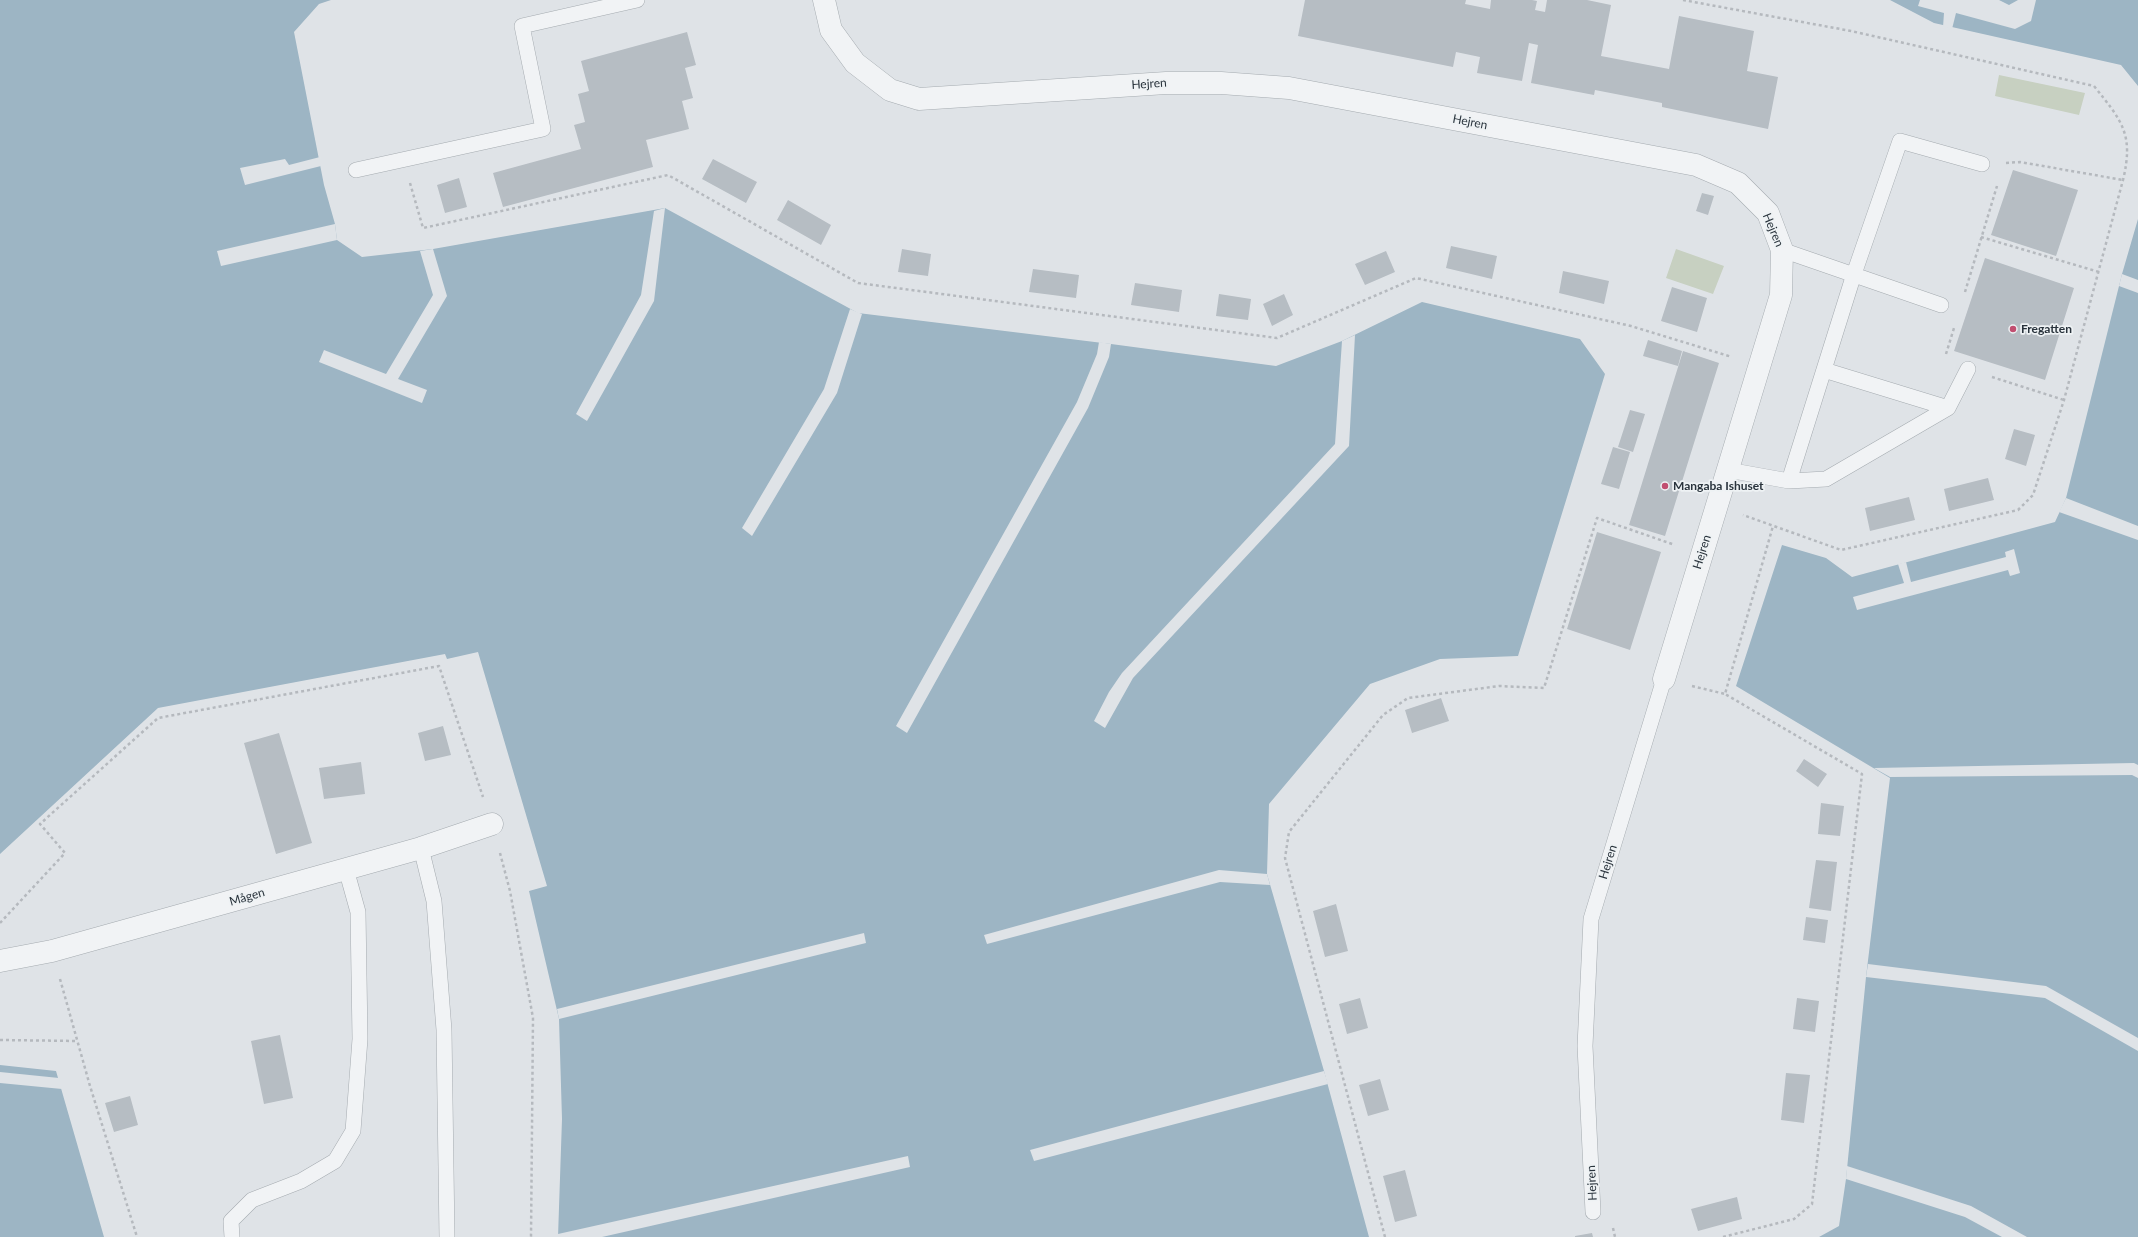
<!DOCTYPE html>
<meta charset="utf-8">
<style>
body{margin:0}
canvas{display:block;background:#dfe3e7}
</style>
<canvas width="2138" height="1237"></canvas>
<script>
const c = document.querySelector('canvas').getContext('2d');
c.lineJoin = 'round';
function paint(path, color) {
  c.fillStyle = color;
  c.fill(path, 'evenodd');
}
function strokePath(path, color, width, dash) {
  c.strokeStyle = color;
  c.lineWidth = width;
  c.lineCap = dash ? 'butt' : 'round';
  c.setLineDash(dash || []);
  c.stroke(path);
}
function label(font, color, halo, rows, align = 'center') {
  c.font = font + ' Lato,sans-serif';
  c.lineWidth = 3.5;
  c.setLineDash([]);
  c.textBaseline = 'middle';
  c.strokeStyle = halo;
  c.fillStyle = color;
  for (const [text, x, y, turn = 0] of rows) {
    c.save();
    c.translate(x, y);
    c.rotate((+turn || 0) * Math.PI / 180);
    c.textAlign = isNaN(turn) ? turn : align;
    if (halo) c.strokeText(text, 0, 0);
    c.fillText(text, 0, 0);
    c.restore();
  }
}
paint(new Path2D(`
 M 1999,75 L 2085,93 L 2079,115 L 1995,96 Z
 M 1676,249 L 1724,266 L 1713,294 L 1666,278 Z`), '#c7d0c1');
paint(new Path2D(`
 M 0,0 L 331,0 L 319,4 L 294,32 L 324,185 L 335,224 L 337,240 L 362,257 L 433,249 L 665,208 L 858,313 L 1111,344 L 1276,366 L 1342,341 L 1422,302 L 1580,339 L 1605,374 L 1518,656 L 1440,659 L 1370,684 L 1269,804 L 1267,874 L 1324,1071 L 1369,1237 L 558,1237 L 562,1119 L 559,1019 L 529,891 L 547,886 L 478,652 L 447,659 L 445,654 L 158,708 L 0,854 Z
 M 1890,0 L 2138,0 L 2138,86 L 2121,65 L 1934,23 Z
 M 2138,219 L 2138,1237 L 1819,1237 L 1839,1226 L 1846,1179 L 1866,977 L 1890,778 L 1736,686 L 1782,545 L 1826,558 L 1852,577 L 2055,522 L 2066,498 L 2122,274 Z
 M 0,1065 L 56,1071 L 104,1237 L 0,1237 Z`), '#9db5c4');
paint(new Path2D(`
 M 1920,0 L 1999,0 L 2009,5 L 2018,0 L 2036,0 L 2031,21 L 2015,29 L 1956,13 L 1952,29 L 1943,27 L 1944,13 L 1918,6 Z
 M 320,157 L 321,166 L 245,185 L 240,168 L 285,159 L 289,165 Z
 M 665,208 L 654,301 L 587,421 L 576,414 L 641,295 L 654,211 Z
 M 335,224 L 337,240 L 221,266 L 217,251 Z
 M 433,249 L 447,296 L 398,379 L 427,390 L 422,403 L 319,362 L 324,350 L 386,374 L 433,295 L 420,251 Z
 M 2122,274 L 2138,280 L 2138,293 L 2119,286 Z
 M 850,309 L 862,314 L 837,393 L 752,536 L 742,528 L 824,389 Z
 M 1355,335 L 1349,446 L 1133,678 L 1105,728 L 1094,721 L 1109,692 L 1122,673 L 1335,444 L 1342,341 Z
 M 1099,342 L 1111,344 L 1109,357 L 1088,408 L 907,733 L 896,726 L 1077,402 L 1097,354 Z
 M 2066,498 L 2138,526 L 2138,540 L 2059,512 Z
 M 2014,549 L 2020,573 L 2010,576 L 2008,570 L 1857,610 L 1853,597 L 1904,583 L 1898,564 L 1906,562 L 1911,582 L 2006,557 L 2005,552 Z
 M 2134,763 L 2138,765 L 2138,778 L 2132,775 L 1890,777 L 1874,768 Z
 M 1219,870 L 1267,874 L 1270,885 L 1220,882 L 987,944 L 984,935 Z
 M 864,933 L 866,943 L 559,1019 L 557,1009 Z
 M 1868,964 L 2046,986 L 2138,1038 L 2138,1051 L 2045,998 L 1866,977 Z
 M 1324,1071 L 1328,1084 L 1034,1161 L 1030,1150 Z
 M 0,1072 L 59,1078 L 62,1089 L 0,1083 Z
 M 908,1156 L 910,1167 L 602,1237 L 558,1237 L 558,1234 Z
 M 1847,1166 L 1971,1206 L 2027,1237 L 2002,1237 L 1965,1217 L 1846,1179 Z`), '#dfe3e7');
paint(new Path2D(`
 M 1305,0 L 1466,0 L 1465,4 L 1490,9 L 1491,0 L 1532,0 L 1537,1 L 1535,10 L 1545,12 L 1547,0 L 1587,0 L 1611,5 L 1601,56 L 1669,69 L 1679,16 L 1754,31 L 1747,71 L 1778,77 L 1768,129 L 1662,107 L 1662,103 L 1595,90 L 1594,95 L 1531,83 L 1538,45 L 1529,43 L 1522,81 L 1477,73 L 1480,57 L 1456,52 L 1453,67 L 1298,36 Z
 M 687,32 L 696,65 L 685,68 L 693,98 L 682,101 L 689,129 L 646,140 L 653,167 L 503,207 L 493,173 L 581,149 L 574,125 L 585,122 L 578,94 L 589,91 L 581,61 Z
 M 713,159 L 757,182 L 746,203 L 702,179 Z
 M 2013,170 L 2078,190 L 2056,256 L 1991,235 Z
 M 459,178 L 467,207 L 445,213 L 437,185 Z
 M 1702,193 L 1714,196 L 1708,215 L 1696,211 Z
 M 788,200 L 831,225 L 821,245 L 777,220 Z
 M 1451,246 L 1497,256 L 1492,279 L 1446,268 Z
 M 902,249 L 931,254 L 928,276 L 898,272 Z
 M 1386,251 L 1395,272 L 1365,285 L 1355,264 Z
 M 1985,258 L 2074,288 L 2045,380 L 1954,351 Z
 M 1033,269 L 1079,275 L 1076,298 L 1029,292 Z
 M 1563,271 L 1609,281 L 1604,304 L 1559,293 Z
 M 1135,283 L 1182,290 L 1179,312 L 1131,305 Z
 M 1672,287 L 1707,298 L 1697,332 L 1661,321 Z
 M 1219,294 L 1251,299 L 1248,320 L 1216,316 Z
 M 1284,294 L 1293,315 L 1272,326 L 1263,304 Z
 M 1648,340 L 1682,351 L 1678,366 L 1643,356 Z
 M 1683,351 L 1719,363 L 1665,536 L 1629,525 Z
 M 1630,410 L 1645,414 L 1633,452 L 1618,447 Z
 M 2014,429 L 2035,435 L 2026,466 L 2005,459 Z
 M 1613,447 L 1630,452 L 1619,489 L 1601,484 Z
 M 1988,478 L 1994,500 L 1949,511 L 1944,489 Z
 M 1909,497 L 1915,520 L 1870,531 L 1865,508 Z
 M 1597,532 L 1661,552 L 1630,650 L 1567,629 Z
 M 1441,698 L 1449,721 L 1412,733 L 1405,710 Z
 M 443,726 L 451,755 L 425,761 L 418,733 Z
 M 279,733 L 312,843 L 276,854 L 244,743 Z
 M 1804,759 L 1827,774 L 1818,787 L 1796,771 Z
 M 361,762 L 365,794 L 324,799 L 319,768 Z
 M 1821,803 L 1844,806 L 1840,836 L 1818,834 Z
 M 1816,860 L 1837,862 L 1831,911 L 1809,908 Z
 M 1336,904 L 1348,951 L 1325,957 L 1313,911 Z
 M 1806,917 L 1828,920 L 1825,943 L 1803,940 Z
 M 1360,998 L 1368,1028 L 1347,1034 L 1339,1004 Z
 M 1797,998 L 1819,1001 L 1815,1032 L 1793,1029 Z
 M 280,1035 L 293,1098 L 264,1104 L 251,1041 Z
 M 1786,1073 L 1810,1075 L 1804,1123 L 1781,1120 Z
 M 1380,1079 L 1389,1110 L 1368,1116 L 1359,1085 Z
 M 130,1096 L 138,1125 L 114,1132 L 105,1103 Z
 M 1405,1170 L 1417,1216 L 1395,1222 L 1383,1176 Z
 M 1737,1197 L 1742,1219 L 1698,1231 L 1691,1209 Z
 M 1592,1233 L 1593,1237 L 1575,1237 L 1575,1236 Z`), '#b6bdc3');
const service = new Path2D(`
 M 356,170 L 543,129 L 522,26 L 637,0
 M 1782,250 L 1941,305
 M 1824,370 L 1948,408
 M 1728,470 L 1789,481 L 1826,479 L 1948,408 L 1968,369
 M 1789,481 L 1854,274 L 1900,141 L 1982,164
 M 421,848 L 434,901 L 444,1030 L 447,1237
 M 1593,1212 L 1585,1046 L 1591,919 L 1664,679
 M 232,1237 L 231,1221 L 252,1200 L 301,1181 L 335,1161 L 353,1131 L 360,1039 L 358,912 L 346,869`);
const minor = new Path2D(`
 M 824,0 L 831,30 L 855,63 L 890,90 L 919,99 L 1166,83 L 1221,83 L 1289,88 L 1696,165 L 1738,183 L 1768,213 L 1782,250 L 1781,295 L 1664,679
 M 0,961 L 52,951 L 346,869 L 421,848 L 492,824`);
strokePath(service, '#a5abb0', 16);
strokePath(minor, '#a5abb0', 23);
strokePath(new Path2D(`
 M 1683,0 L 1851,31 L 2094,86 C 2122,121 2134,134 2123,180 L 2064,400 L 2033,495 L 2018,510 L 1841,550 L 1743,515
 M 2006,163 L 2020,162 L 2123,180
 M 410,183 L 423,228 L 668,175 L 858,283 L 1277,338 L 1416,278 L 1631,326 L 1732,357
 M 1981,237 L 2099,272
 M 1965,292 L 1997,186
 M 1946,354 L 1954,328
 M 1992,377 L 2064,400
 M 1692,686 L 1725,694
 M 500,853 L 510,891 L 533,1018 L 531,1237
 M 0,923 L 65,853 L 40,824 L 158,718 L 439,666 L 483,797
 M 60,979 L 90,1086 L 137,1237
 M 0,1040 L 78,1041
 M 1613,1228 L 1615,1237
 M 1385,1237 L 1285,858 L 1289,832 L 1383,715 L 1408,698 L 1499,686 L 1544,688 L 1597,518 L 1675,545
 M 1723,1237 L 1794,1219 L 1812,1204 L 1862,774 L 1725,694 L 1773,526`), '#b5b9be', 2.5, [3, 3]);
strokePath(service, '#f1f3f5', 15);
strokePath(minor, '#f1f3f5', 22);
for (const [x, y, r, color] of [
 [2013,329,4,"#c14e70"],
 [1665,486,4,"#c14e70"]
]) {
  const dot = new Path2D();
  dot.arc(x, y, r, 0, 2 * Math.PI);
  c.fillStyle = color;
  c.fill(dot);
  strokePath(dot, '#eef2f4', 1.5);
}
label('12px', '#29333c', '#eef2f4', [
 ["Hejren",1149,84,-4],
 ["Hejren",1470,122,11],
 ["Hejren",1773,230,67],
 ["Hejren",1702,552,-73],
 ["Hejren",1608,862,-73],
 ["Mågen",247,897,-16],
 ["Hejren",1592,1183,-93]
]);
label('bold 12px', '#29333c', '#eef2f4', [
 ["Fregatten",2021,329],
 ["Mangaba Ishuset",1673,486]
], 'left');
</script>
